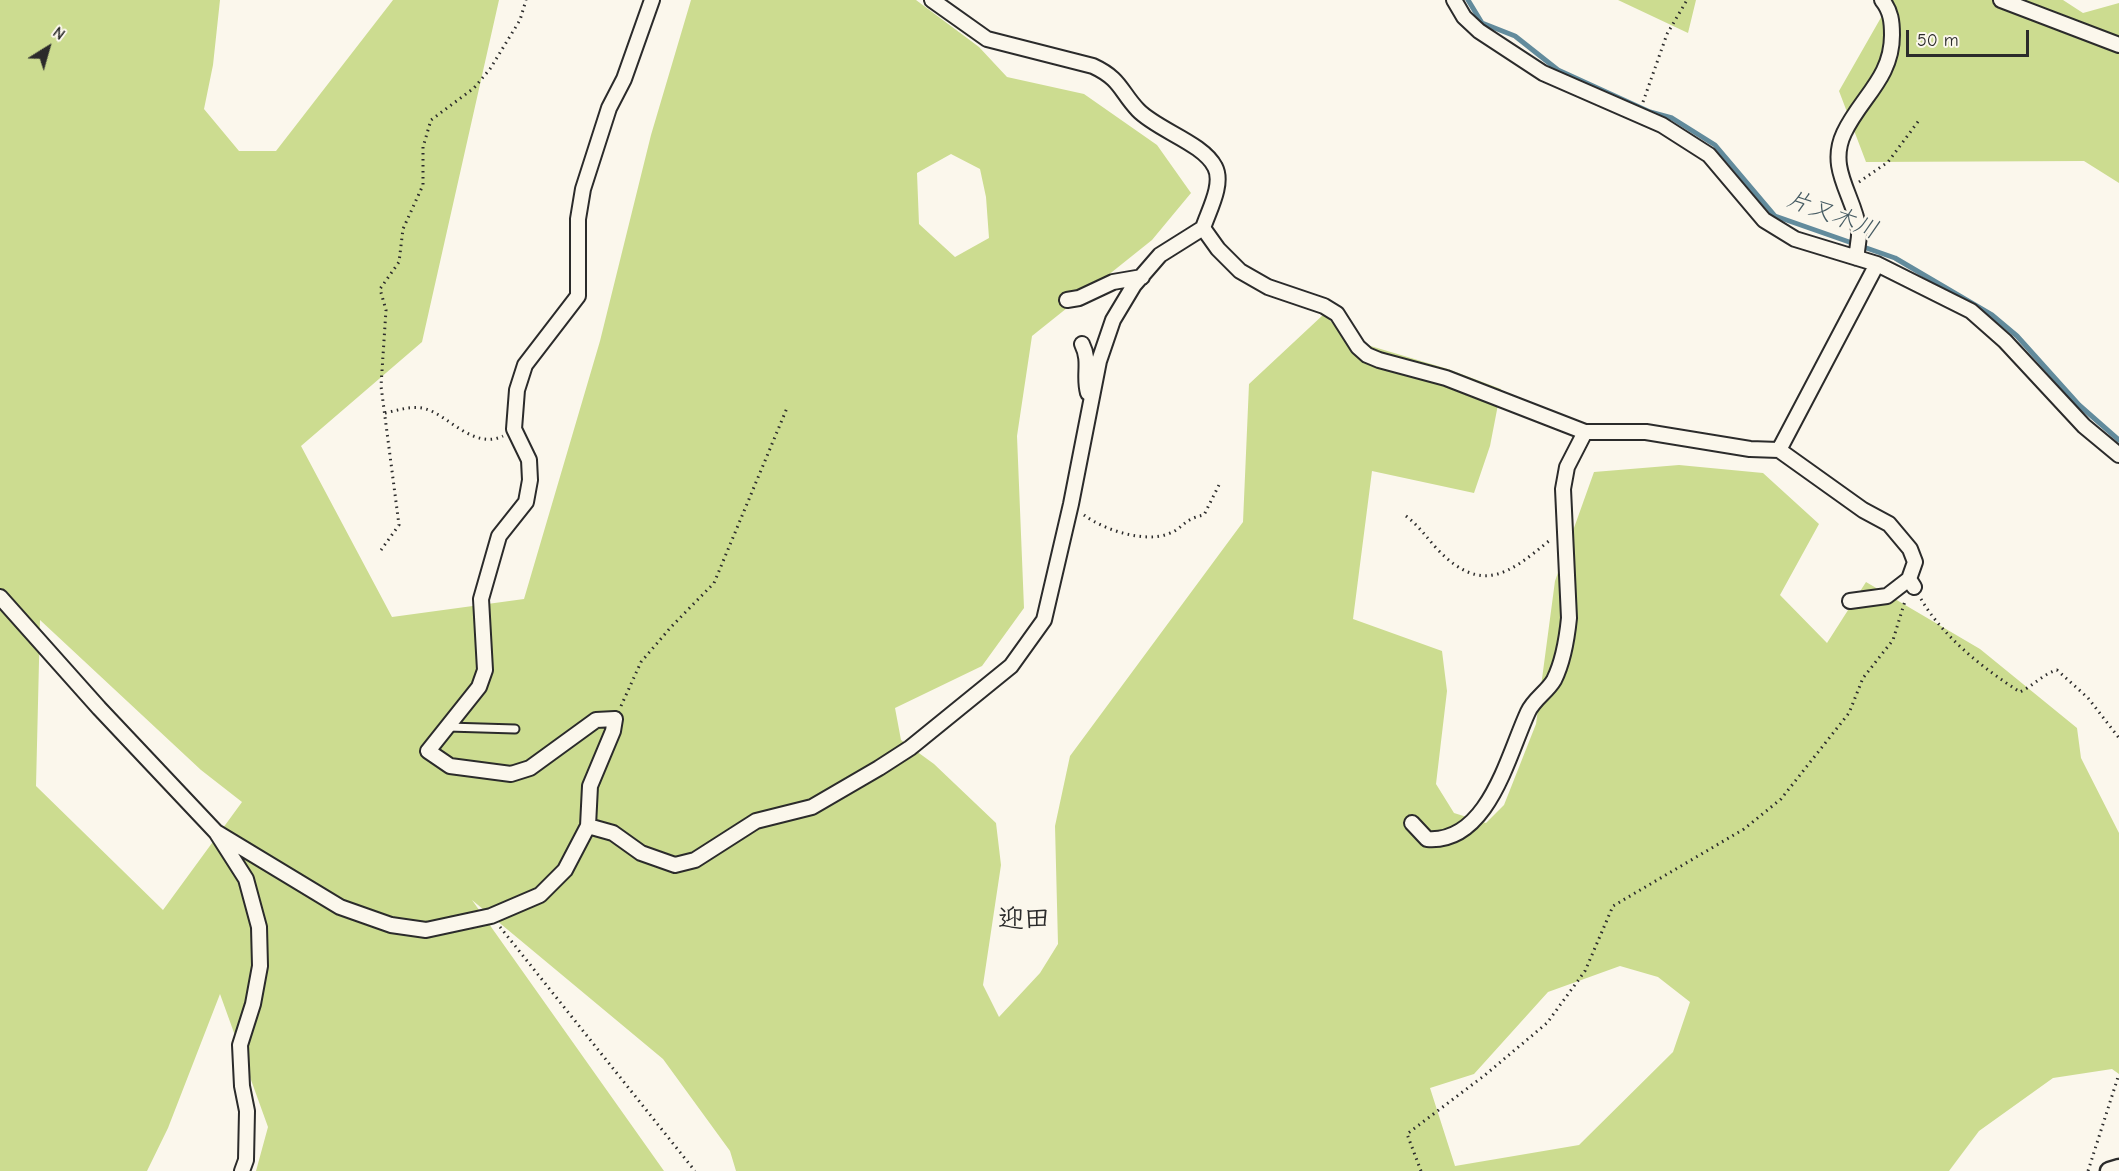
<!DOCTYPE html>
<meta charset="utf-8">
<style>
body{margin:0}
#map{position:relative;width:2119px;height:1171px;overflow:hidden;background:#fbf7ec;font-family:"Comic Neue",sans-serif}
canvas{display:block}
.north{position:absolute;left:18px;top:18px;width:60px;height:60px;-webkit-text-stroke:4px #fbf7ec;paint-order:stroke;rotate:37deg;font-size:16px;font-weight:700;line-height:24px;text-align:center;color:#2b2b2b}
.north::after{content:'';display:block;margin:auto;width:21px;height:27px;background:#2b2b2b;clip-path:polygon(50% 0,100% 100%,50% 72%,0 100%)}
.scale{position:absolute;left:1906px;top:30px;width:123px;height:27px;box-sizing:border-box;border:3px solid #2b2b2b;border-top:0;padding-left:8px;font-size:18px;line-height:21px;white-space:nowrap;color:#2b2b2b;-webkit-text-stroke:4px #fbf7ec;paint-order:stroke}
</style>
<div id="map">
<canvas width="2119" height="1171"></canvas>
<div class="north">N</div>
<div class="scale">50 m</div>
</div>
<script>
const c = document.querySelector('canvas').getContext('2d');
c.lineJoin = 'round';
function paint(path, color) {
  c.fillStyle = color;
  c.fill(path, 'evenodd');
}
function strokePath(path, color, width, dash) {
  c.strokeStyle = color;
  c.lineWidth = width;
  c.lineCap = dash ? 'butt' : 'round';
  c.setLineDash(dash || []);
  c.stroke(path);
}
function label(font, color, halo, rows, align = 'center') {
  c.font = font + ' "Comic Neue","Klee One",sans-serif';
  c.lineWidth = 5;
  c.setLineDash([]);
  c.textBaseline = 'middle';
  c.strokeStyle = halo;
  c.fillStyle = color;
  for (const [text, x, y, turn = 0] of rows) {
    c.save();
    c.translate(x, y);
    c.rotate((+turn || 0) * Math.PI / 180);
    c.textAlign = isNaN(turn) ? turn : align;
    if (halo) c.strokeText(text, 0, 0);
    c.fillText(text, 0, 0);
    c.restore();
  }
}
paint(new Path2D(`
 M 0,0 L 220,0 L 213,65 L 204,109 L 239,151 L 276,151 L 393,0 L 499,0 L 422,342 L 301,446 L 392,617 L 524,599 L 600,341 L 651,135 L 691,0 L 916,0 L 979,47 L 1007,77 L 1084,94 L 1157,145 L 1191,193 L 1152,240 L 1032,336 L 1017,436 L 1024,608 L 982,666 L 895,708 L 901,740 L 934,764 L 996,823 L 1001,865 L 983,985 L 999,1017 L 1040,973 L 1058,944 L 1055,826 L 1070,756 L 1243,522 L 1249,384 L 1324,314 L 1347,339 L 1448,369 L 1501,389 L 1490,446 L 1474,493 L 1372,471 L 1353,619 L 1442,651 L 1447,691 L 1436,784 L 1454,813 L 1486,823 L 1504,805 L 1536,724 L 1555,581 L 1594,472 L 1679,465 L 1763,473 L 1819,524 L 1780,595 L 1827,643 L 1866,582 L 1980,649 L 2077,728 L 2081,758 L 2119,833 L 2119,1074 L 2112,1069 L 2053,1078 L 1979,1131 L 1949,1171 L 736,1171 L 730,1151 L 663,1059 L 472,900 L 664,1171 L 256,1171 L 268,1127 L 220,994 L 168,1128 L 147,1171 L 0,1171 ZM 951,154 L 980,169 L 986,197 L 989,238 L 955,257 L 919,224 L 917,173 ZM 40,620 L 201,770 L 242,802 L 163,910 L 36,786 ZM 1620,966 L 1658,977 L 1690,1002 L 1673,1052 L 1579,1145 L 1455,1166 L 1430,1088 L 1474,1074 L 1548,992 Z
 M 1618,0 L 1696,0 L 1688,33 Z
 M 1891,0 L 2063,0 L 2083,13 L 2119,3 L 2119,183 L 2084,161 L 1866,162 L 1839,91 Z`), '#ccdc90');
strokePath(new Path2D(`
 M 1468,0 L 1482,23 L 1515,36 L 1558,70 L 1650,112 L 1672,118 L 1715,145 L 1775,216 L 1895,258 L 1992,315 L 2017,336 L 2079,405 L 2119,440`), '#628b9c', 5);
const service = new Path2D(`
 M 448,727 L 515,729`);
const minor = new Path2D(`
 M 1454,0 L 1464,17 L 1479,31 L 1543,73 L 1662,125 L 1709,155 L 1764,220 L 1795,239 L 1877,264 L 1971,311 L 2005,341 L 2084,426 L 2119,455
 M 2001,0 L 2119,45
 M 1203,228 L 1218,249 L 1240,271 L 1268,287 L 1324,306 L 1337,314 L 1358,347 L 1367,355 L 1379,360 L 1446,378 L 1585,432 L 1646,432 L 1750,449 L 1779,450 L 1863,510 L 1889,524 L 1910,549 L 1915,562 L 1909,579 L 1914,587
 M 1857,258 C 1856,249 1860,239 1859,230 C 1854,195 1827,169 1844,133 C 1861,97 1892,78 1892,35 C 1892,22 1891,11 1882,0
 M 1067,300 L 1079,298 L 1113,282 L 1142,277
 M 1082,344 C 1091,362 1083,375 1088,393
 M 1779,450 L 1877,264
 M 0,597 L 99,708 L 216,832 L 246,879 L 259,927 L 260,966 L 253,1004 L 240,1045 L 242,1086 L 247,1111 L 246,1160 L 242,1171
 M 1850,601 L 1887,596 L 1909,579
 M 1412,823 L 1427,839 C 1488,844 1508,755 1528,712 C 1534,699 1547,692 1554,680 C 1563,662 1567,638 1569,618 L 1563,489 L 1567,467 L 1585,432
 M 588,826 L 613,833 L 641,853 L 675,865 L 695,860 L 756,821 L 812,807 L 879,768 L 910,748 L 1011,666 L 1044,620 L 1071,504 L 1099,361 L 1113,320 L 1134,285 L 1160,255 L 1203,228 C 1208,212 1224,184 1215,167 C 1203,143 1157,130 1138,110 C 1120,91 1121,79 1093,66 L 987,39 L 932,0
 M 216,832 L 340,907 L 391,925 L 426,930 L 491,916 L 540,895 L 565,870 L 588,826 L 590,786 L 613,731 L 615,719 L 596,720 L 530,768 L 511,774 L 450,766 L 428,751 L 479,687 L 485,670 L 481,599 L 499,536 L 526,502 L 530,480 L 529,460 L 514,429 L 517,390 L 525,365 L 578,296 L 578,219 L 583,189 L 609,108 L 624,79 L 652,0`);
const tertiary = new Path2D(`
 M 2109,1171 L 2119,1168`);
strokePath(service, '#2b2b2b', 11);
strokePath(minor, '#2b2b2b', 18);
strokePath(tertiary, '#2b2b2b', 21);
strokePath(new Path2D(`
 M 1643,102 L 1667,34 L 1687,0
 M 1859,182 L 1888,162 L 1920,119
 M 385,413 C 399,410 412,405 426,409 C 449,416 474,450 503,436
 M 1084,515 C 1104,530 1144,543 1168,534 C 1184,528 1183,519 1204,515 L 1219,485
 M 1406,516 C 1419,526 1427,538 1438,550 C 1482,595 1509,574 1550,540
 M 381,550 L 399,525 L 381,386 L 386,310 L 380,289 L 399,262 L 403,229 L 423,185 L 423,147 L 431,120 L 474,88 L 490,69 L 520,20 L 526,0
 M 1921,599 C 1943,637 1984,669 2020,692 C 2033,686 2043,674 2057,670 L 2088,698 L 2119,738
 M 621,706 L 641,662 L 671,627 L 714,583 L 787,408
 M 500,927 L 695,1171
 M 1421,1171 L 1407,1134 L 1485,1075 L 1547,1023 L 1585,971 L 1613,906 L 1744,829 L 1781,799 L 1849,713 L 1863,678 L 1893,640 L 1905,601
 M 2088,1171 L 2119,1074`), '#2b2b2b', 3, [1.5, 4.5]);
strokePath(service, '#fbf7ec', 7);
strokePath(minor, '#fbf7ec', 14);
strokePath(tertiary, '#fbf7ec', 16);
label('italic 24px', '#465b63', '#fbf7ec', [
 ["片又木川",1832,215,21]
]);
label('bold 26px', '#2b2b2b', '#fbf7ec', [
 ["迎田",1024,920]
]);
</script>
